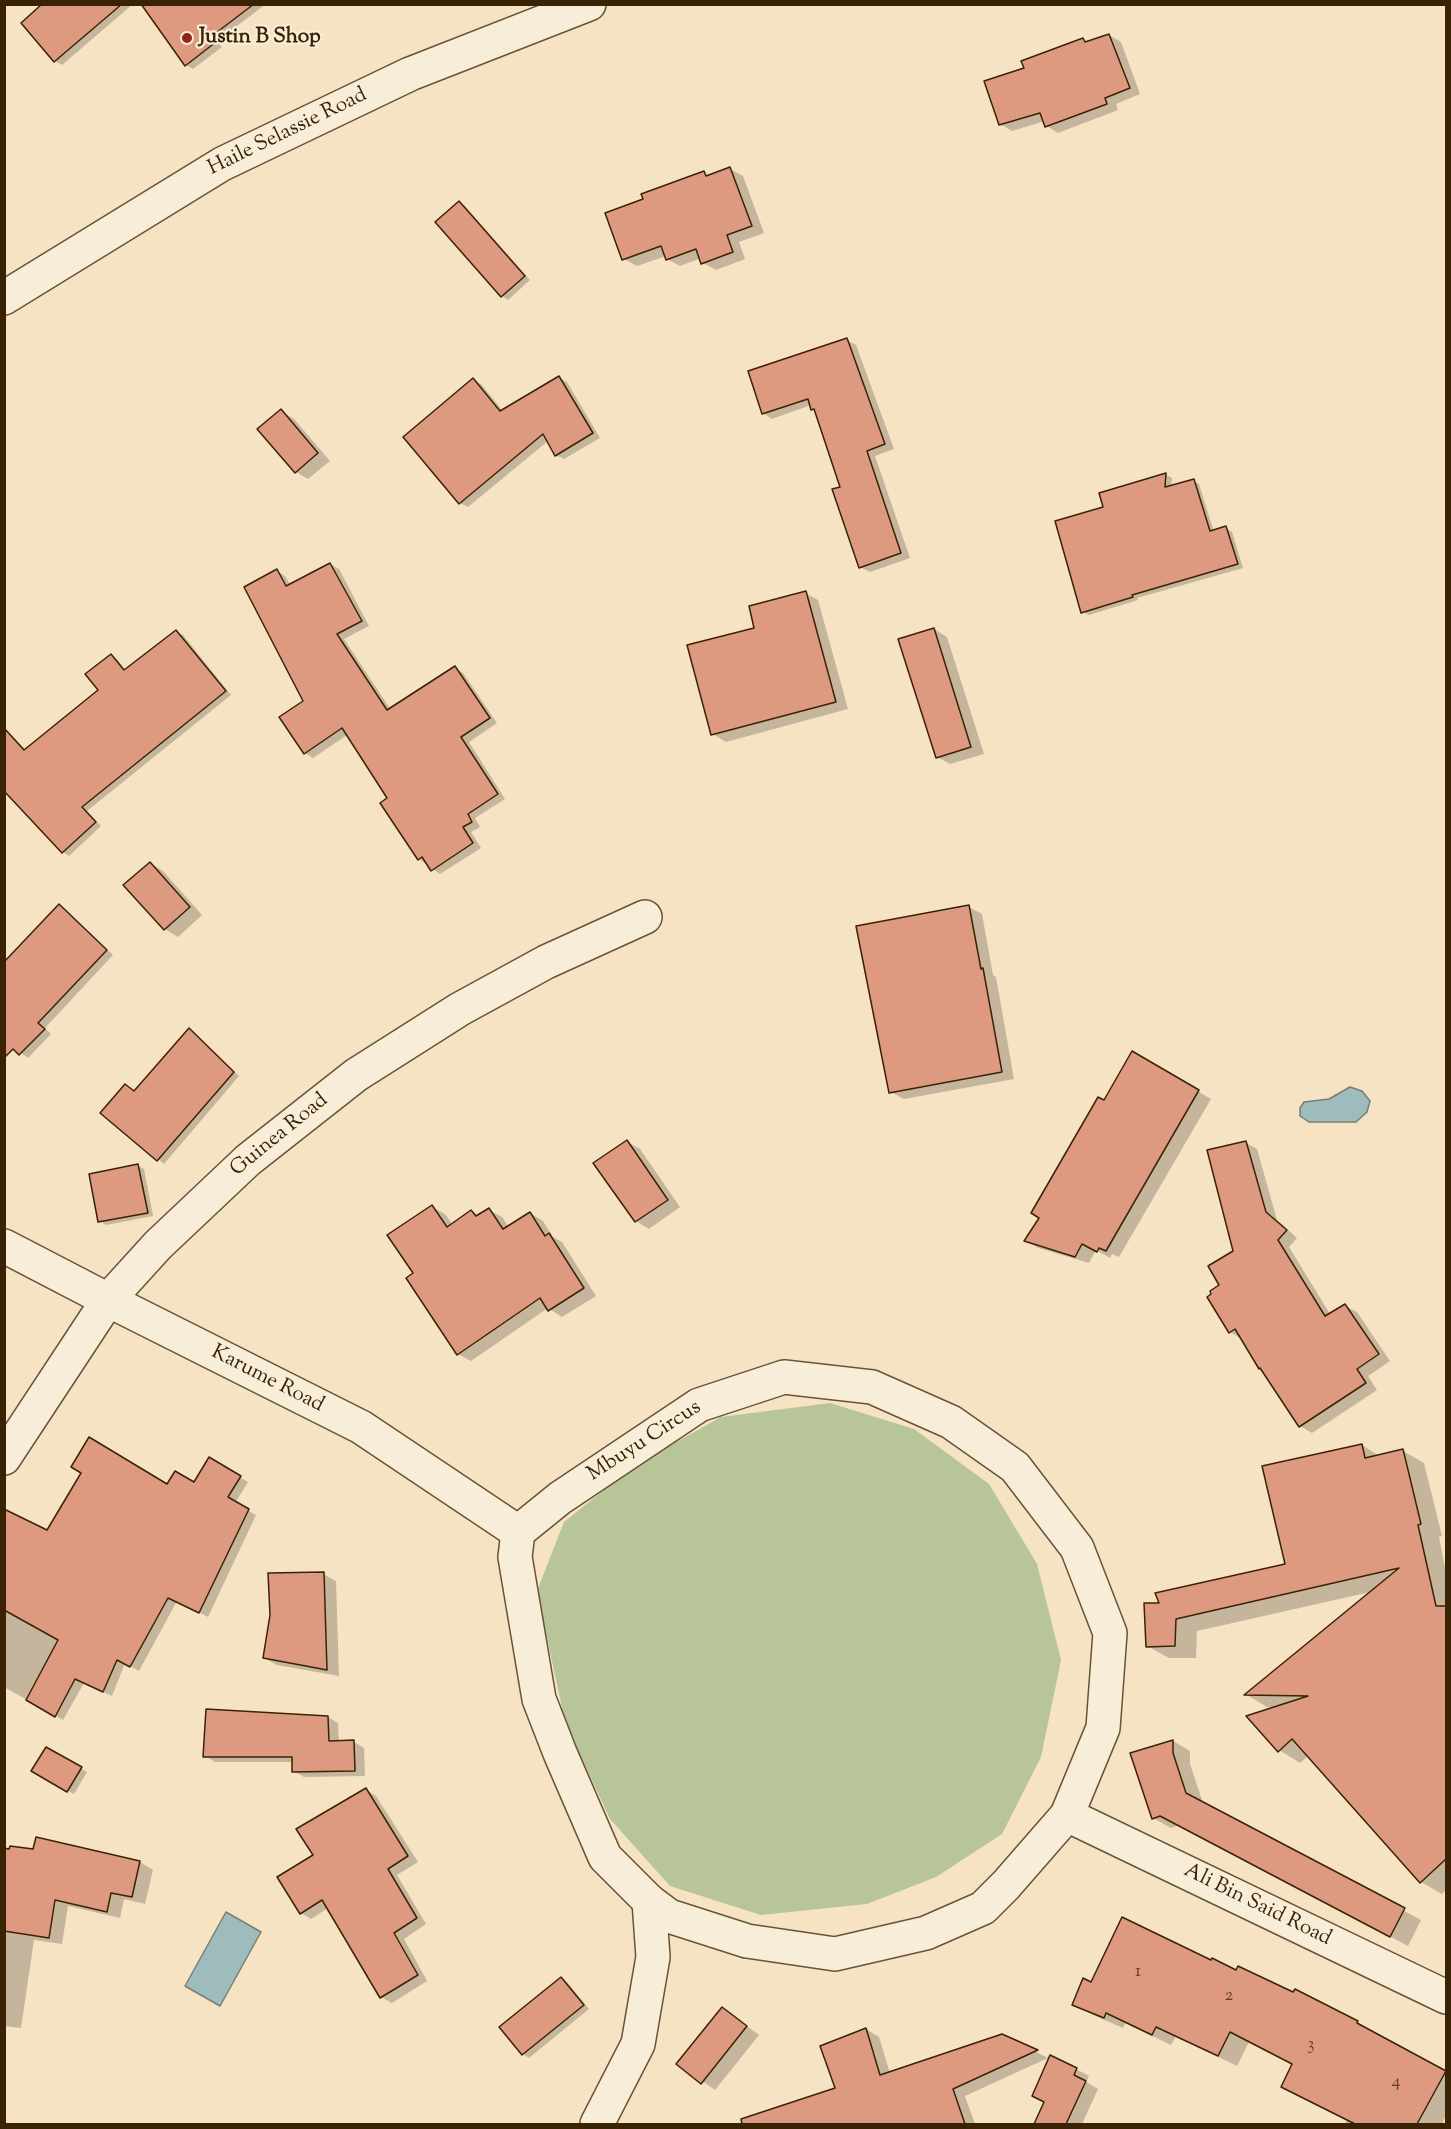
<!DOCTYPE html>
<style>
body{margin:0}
#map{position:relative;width:1451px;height:2129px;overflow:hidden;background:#f5e3c4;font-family:"Sorts Mill Goudy",serif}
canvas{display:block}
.frame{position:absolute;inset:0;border:6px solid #3a2305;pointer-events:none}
</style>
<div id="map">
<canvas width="1451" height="2129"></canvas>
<div class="frame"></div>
</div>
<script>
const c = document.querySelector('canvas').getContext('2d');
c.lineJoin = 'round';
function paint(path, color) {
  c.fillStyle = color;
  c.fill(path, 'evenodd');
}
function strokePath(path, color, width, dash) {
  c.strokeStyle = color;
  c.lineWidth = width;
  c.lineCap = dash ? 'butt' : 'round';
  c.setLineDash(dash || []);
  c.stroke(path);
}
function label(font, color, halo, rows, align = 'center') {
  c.font = font + ' "Sorts Mill Goudy",serif';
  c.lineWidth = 4.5;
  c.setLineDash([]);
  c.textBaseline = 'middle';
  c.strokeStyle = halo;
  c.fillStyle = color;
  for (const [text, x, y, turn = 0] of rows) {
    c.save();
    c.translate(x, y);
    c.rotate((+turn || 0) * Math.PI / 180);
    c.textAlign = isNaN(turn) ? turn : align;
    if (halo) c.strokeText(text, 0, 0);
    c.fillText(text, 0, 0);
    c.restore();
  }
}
paint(new Path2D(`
 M 830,1403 L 914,1429 L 989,1484 L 1037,1564 L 1061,1660 L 1041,1757 L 1002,1834 L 936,1877 L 867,1904 L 761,1915 L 670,1886 L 610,1819 L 565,1722 L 537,1591 L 564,1522 L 635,1465 L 721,1417 Z`), '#b7c598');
const water = new Path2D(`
 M 1350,1087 L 1362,1091 L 1370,1101 L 1367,1112 L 1356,1122 L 1309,1122 L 1300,1116 L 1300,1108 L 1304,1102 L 1329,1099 Z
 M 226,1912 L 261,1932 L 220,2006 L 185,1986 Z`);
paint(water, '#9fbcbc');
strokePath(water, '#777f73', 1.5);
paint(new Path2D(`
 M 45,4 L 133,4 L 62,65 L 55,61 Z
 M 143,4 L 266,4 L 217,41 L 222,47 L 193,69 L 186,65 Z
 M 1109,35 L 1121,42 L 1140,94 L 1116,104 L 1118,110 L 1058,133 L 1047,126 L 1045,121 L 1012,131 L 1000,124 L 1083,39 L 1089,43 Z
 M 730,169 L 743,176 L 764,233 L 739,242 L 745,259 L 716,270 L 703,263 L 701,258 L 680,266 L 667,259 L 666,256 L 637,266 L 624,259 L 645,200 L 704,173 L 709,176 Z
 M 459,203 L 465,206 L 530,280 L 508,300 L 502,296 Z
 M 847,340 L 856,345 L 894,449 L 875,456 L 910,558 L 870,572 L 860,567 L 842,488 L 817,411 L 812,409 L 811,405 L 772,419 L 763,413 Z
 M 559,378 L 567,382 L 600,438 L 564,459 L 556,455 L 548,441 L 468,507 L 460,503 L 473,380 L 481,384 L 503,411 Z
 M 281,411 L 294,419 L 330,461 L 308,479 L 296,472 Z
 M 1166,475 L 1172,478 L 1171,487 L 1193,481 L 1199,484 L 1214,532 L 1226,528 L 1232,532 L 1243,568 L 1137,598 L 1138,600 L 1089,615 L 1083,612 L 1105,508 L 1101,494 Z
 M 330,564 L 339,569 L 369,626 L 344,639 L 391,710 L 455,668 L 463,673 L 497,723 L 469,742 L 505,799 L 475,818 L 480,827 L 471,832 L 481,848 L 440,874 L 419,859 L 389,799 L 347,735 L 313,758 L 305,753 L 305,701 L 277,571 L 285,576 L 291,586 Z
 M 805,593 L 818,600 L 848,709 L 726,742 L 713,734 L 756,629 Z
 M 934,629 L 947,637 L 984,754 L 950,764 L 937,757 Z
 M 176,632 L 183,635 L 231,695 L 87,811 L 101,826 L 69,856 L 63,852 L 4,789 L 4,727 L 26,750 L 100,690 L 111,656 L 117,659 L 126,671 Z
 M 150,863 L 163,871 L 202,915 L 178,937 L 165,929 L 125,885 Z
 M 59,906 L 66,911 L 113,955 L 45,1028 L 51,1034 L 28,1058 L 10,1044 Z
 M 969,907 L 982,914 L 993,975 L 996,977 L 1014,1079 L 904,1099 L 891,1092 Z
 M 189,1030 L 239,1076 L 164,1164 L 102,1113 L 135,1092 Z
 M 1133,1053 L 1211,1099 L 1119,1257 L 1112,1254 L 1110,1258 L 1096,1250 L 1089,1263 L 1038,1248 L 1026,1240 Z
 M 627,1142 L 640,1149 L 680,1207 L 649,1229 L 636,1221 L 595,1163 Z
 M 1246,1143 L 1257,1149 L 1277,1220 L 1297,1238 L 1289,1247 L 1330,1314 L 1345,1306 L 1357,1312 L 1390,1361 L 1368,1376 L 1377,1390 L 1312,1433 L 1300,1426 L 1242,1339 L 1230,1332 L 1221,1285 L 1235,1251 Z
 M 138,1166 L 144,1169 L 153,1216 L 106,1225 L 100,1221 Z
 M 432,1207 L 445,1214 L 453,1225 L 471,1212 L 479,1216 L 489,1210 L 502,1217 L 509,1227 L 530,1213 L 543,1221 L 553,1237 L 562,1242 L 596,1296 L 562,1317 L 548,1308 L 471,1361 L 458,1354 L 415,1273 Z
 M 1362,1445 L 1379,1456 L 1403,1451 L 1424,1463 L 1442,1536 L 1439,1537 L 1446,1573 L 1446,1890 L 1442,1894 L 1421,1882 L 1309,1755 L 1300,1763 L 1279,1750 L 1278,1707 L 1267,1707 L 1247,1695 L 1375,1591 L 1197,1631 L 1196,1658 L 1169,1658 L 1147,1646 L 1161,1605 L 1286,1565 Z
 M 210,1459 L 248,1482 L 235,1503 L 256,1515 L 208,1617 L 177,1601 L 139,1671 L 125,1663 L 112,1696 L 84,1683 L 63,1720 L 4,1687 L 4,1511 L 48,1532 L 168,1486 L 195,1484 Z
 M 323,1574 L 336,1581 L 339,1676 L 277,1665 L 264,1658 L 271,1615 Z
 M 328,1717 L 338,1723 L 339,1742 L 354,1742 L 364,1748 L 365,1776 L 304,1777 L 293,1771 L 293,1762 L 215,1762 L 205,1756 Z
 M 1173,1741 L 1190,1751 L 1190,1764 L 1203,1803 L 1421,1920 L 1408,1946 L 1179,1825 L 1171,1828 L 1153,1818 Z
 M 46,1749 L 87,1772 L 74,1794 L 33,1771 Z
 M 366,1790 L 376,1796 L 418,1862 L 397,1875 L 426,1924 L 404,1939 L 427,1981 L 392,2003 L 381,1997 L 328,1908 L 311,1919 L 301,1913 L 315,1855 Z
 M 37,1839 L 140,1862 L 153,1870 L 145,1904 L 124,1899 L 120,1918 L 68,1906 L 62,1944 L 34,1940 L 21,2028 L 4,2026 L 4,1850 L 34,1851 Z
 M 1212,1962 L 1294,1994 L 1296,1991 L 1357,2022 L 1446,2073 L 1446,2115 L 1442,2124 L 1347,2124 L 1345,2123 L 1347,2120 L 1283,2087 L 1294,2065 L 1249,2042 L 1237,2066 L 1176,2036 L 1171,2045 L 1125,2023 L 1123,2028 L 1093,2015 L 1074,2004 L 1092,1984 Z
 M 561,1978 L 567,1982 L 589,2009 L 529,2058 L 523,2054 Z
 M 722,2008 L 759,2035 L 715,2090 L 678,2064 Z
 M 866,2029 L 879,2037 L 890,2073 L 1002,2035 L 1048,2058 L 965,2096 L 975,2124 L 795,2124 L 788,2105 L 837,2089 Z
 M 1076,2069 L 1089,2076 L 1086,2082 L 1098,2089 L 1082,2124 L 1047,2124 L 1038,2119 Z`), '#0003');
const building = new Path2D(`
 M 42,4 L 122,4 L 54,62 L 21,23 Z
 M 141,4 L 254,4 L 212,36 L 216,42 L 185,66 Z
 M 1109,34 L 1130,88 L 1105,98 L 1107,104 L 1045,127 L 1040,113 L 999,125 L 984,81 L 1024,68 L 1021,61 L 1083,38 L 1085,42 Z
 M 730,167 L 752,226 L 727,235 L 733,252 L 701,264 L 696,249 L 666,260 L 661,246 L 622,260 L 605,213 L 643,199 L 641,194 L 704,171 L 706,176 Z
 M 459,201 L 525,276 L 501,297 L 435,222 Z
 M 847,338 L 885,444 L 867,451 L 901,553 L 859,568 L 832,489 L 840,487 L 814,409 L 811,410 L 808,399 L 762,414 L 748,371 Z
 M 559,376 L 593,433 L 555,456 L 543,434 L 459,504 L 403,437 L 473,378 L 500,411 Z
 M 281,409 L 318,453 L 295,473 L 257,429 Z
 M 1166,473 L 1165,487 L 1194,479 L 1210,531 L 1226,526 L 1238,564 L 1132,595 L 1133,597 L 1081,613 L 1055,521 L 1103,507 L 1099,493 Z
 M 330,563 L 362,621 L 337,634 L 387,710 L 455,666 L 490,718 L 461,737 L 498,794 L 468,814 L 472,822 L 463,827 L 473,843 L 431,871 L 422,857 L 418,860 L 380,803 L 387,798 L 342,728 L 304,754 L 279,717 L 303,701 L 244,587 L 277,569 L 286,586 Z
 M 806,591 L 836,702 L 711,735 L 687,645 L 754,628 L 749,606 Z
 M 934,628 L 971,747 L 936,758 L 898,639 Z
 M 176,630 L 226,691 L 82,807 L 96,822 L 62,853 L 4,791 L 4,728 L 24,750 L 98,690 L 85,674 L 111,654 L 124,670 Z
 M 150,862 L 190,907 L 164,930 L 123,885 Z
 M 59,904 L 107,950 L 38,1023 L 45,1029 L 19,1055 L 13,1049 L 4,1058 L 4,962 Z
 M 969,905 L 981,969 L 983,968 L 1002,1072 L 889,1093 L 856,926 Z
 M 189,1028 L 234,1072 L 157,1161 L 100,1113 L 125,1084 L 134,1091 Z
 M 1132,1051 L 1199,1090 L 1106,1251 L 1099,1248 L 1097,1252 L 1082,1244 L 1075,1257 L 1024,1241 L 1039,1218 L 1031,1213 L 1098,1097 L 1104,1100 Z
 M 627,1140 L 668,1200 L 635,1222 L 593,1163 Z
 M 1246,1141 L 1266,1212 L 1287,1230 L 1278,1240 L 1325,1316 L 1345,1304 L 1379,1354 L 1357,1369 L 1366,1383 L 1299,1427 L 1260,1368 L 1259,1369 L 1235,1329 L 1229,1333 L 1207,1297 L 1211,1294 L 1210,1291 L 1219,1285 L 1208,1266 L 1233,1251 L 1207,1150 Z
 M 138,1164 L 148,1213 L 98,1222 L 89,1174 Z
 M 432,1205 L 447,1227 L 471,1210 L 476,1216 L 489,1208 L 503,1229 L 530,1212 L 545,1236 L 549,1233 L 584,1288 L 548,1311 L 540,1298 L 457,1355 L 406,1278 L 413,1273 L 387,1235 Z
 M 89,1437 L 167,1484 L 175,1471 L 194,1482 L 209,1457 L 241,1476 L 228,1497 L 249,1509 L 199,1613 L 168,1598 L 130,1667 L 117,1660 L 103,1692 L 75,1679 L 55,1717 L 26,1700 L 58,1640 L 4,1610 L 4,1509 L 47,1530 L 81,1473 L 71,1467 Z
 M 1362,1444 L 1365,1458 L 1403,1449 L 1421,1524 L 1418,1525 L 1436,1606 L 1446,1606 L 1446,1859 L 1420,1883 L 1292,1739 L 1278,1752 L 1246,1716 L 1308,1696 L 1244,1695 L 1399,1568 L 1176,1619 L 1175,1646 L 1146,1647 L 1144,1603 L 1159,1603 L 1155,1593 L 1285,1564 L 1262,1466 Z
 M 324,1572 L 327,1670 L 263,1658 L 270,1615 L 268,1573 Z
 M 206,1709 L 328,1716 L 329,1741 L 354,1740 L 355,1771 L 292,1772 L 292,1757 L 203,1757 Z
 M 1173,1740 L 1173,1753 L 1186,1793 L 1405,1908 L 1390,1937 L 1160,1816 L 1152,1819 L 1130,1753 Z
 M 46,1747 L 82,1767 L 67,1792 L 31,1771 Z
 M 366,1788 L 408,1856 L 388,1869 L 417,1918 L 394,1933 L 418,1975 L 380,1998 L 322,1900 L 300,1914 L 277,1877 L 313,1855 L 296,1829 Z
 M 36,1837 L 140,1861 L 132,1897 L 111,1893 L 107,1912 L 55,1900 L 49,1938 L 4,1931 L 4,1848 L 9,1849 L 10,1846 L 33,1849 Z
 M 1122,1917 L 1211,1960 L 1212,1958 L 1236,1970 L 1238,1966 L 1293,1992 L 1295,1989 L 1358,2021 L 1357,2023 L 1446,2071 L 1417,2124 L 1355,2124 L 1281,2087 L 1292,2064 L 1230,2032 L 1218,2056 L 1156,2027 L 1152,2035 L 1106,2013 L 1104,2018 L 1072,2005 L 1083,1978 L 1091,1982 Z
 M 561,1977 L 584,2005 L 522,2055 L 499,2027 Z
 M 722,2007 L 747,2026 L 701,2084 L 676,2064 Z
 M 866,2028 L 880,2075 L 1002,2034 L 1038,2050 L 953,2089 L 965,2124 L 742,2124 L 741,2119 L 835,2088 L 820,2046 Z
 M 1050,2055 L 1077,2068 L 1074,2075 L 1086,2081 L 1066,2124 L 1034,2124 L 1044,2102 L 1032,2096 Z`);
paint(building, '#de9981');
strokePath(building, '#3a2305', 1.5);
const minor = new Path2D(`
 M 4,1458 L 108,1300 L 158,1245 L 248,1160 L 356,1075 L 460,1009 L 546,962 L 645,917
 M 1067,1815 L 1446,1997
 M 597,2124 L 638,2044 L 653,1957 L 649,1901`);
const tertiary = new Path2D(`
 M 4,298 L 222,164 L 410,74 L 589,4
 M 4,1246 L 108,1300 L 361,1427 L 518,1532
 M 784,1377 L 872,1387 L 951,1422 L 1015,1467 L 1077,1548 L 1110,1633 L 1103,1728 L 1067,1815 L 1006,1885 L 983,1908 L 926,1933 L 835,1954 L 747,1941 L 669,1916 L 649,1901 L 605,1857 L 560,1753 L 539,1699 L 515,1557 L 518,1532 L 560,1498 L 699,1405 Z`);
strokePath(minor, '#695335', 36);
strokePath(tertiary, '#695335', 36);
strokePath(minor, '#f8edd9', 33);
strokePath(tertiary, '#f8edd9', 33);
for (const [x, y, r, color] of [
 [187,38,6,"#8f2418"]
]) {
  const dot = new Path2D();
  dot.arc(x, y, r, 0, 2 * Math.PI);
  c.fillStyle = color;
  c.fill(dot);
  strokePath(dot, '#f8edd9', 2);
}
label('18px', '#634024', null, [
 ["1",1138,1973],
 ["2",1229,1997],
 ["3",1311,2046],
 ["4",1396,2083]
]);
label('bold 21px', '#3a2305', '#f8edd9', [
 ["Justin B Shop",199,38]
], 'left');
label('21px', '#3a2305', '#f8edd9', [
 ["Haile Selassie Road",288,133,-26],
 ["Guinea Road",280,1136,-39],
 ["Karume Road",267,1380,27],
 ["Mbuyu Circus",645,1442,-33],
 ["Ali Bin Said Road",1257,1906,26]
]);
</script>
